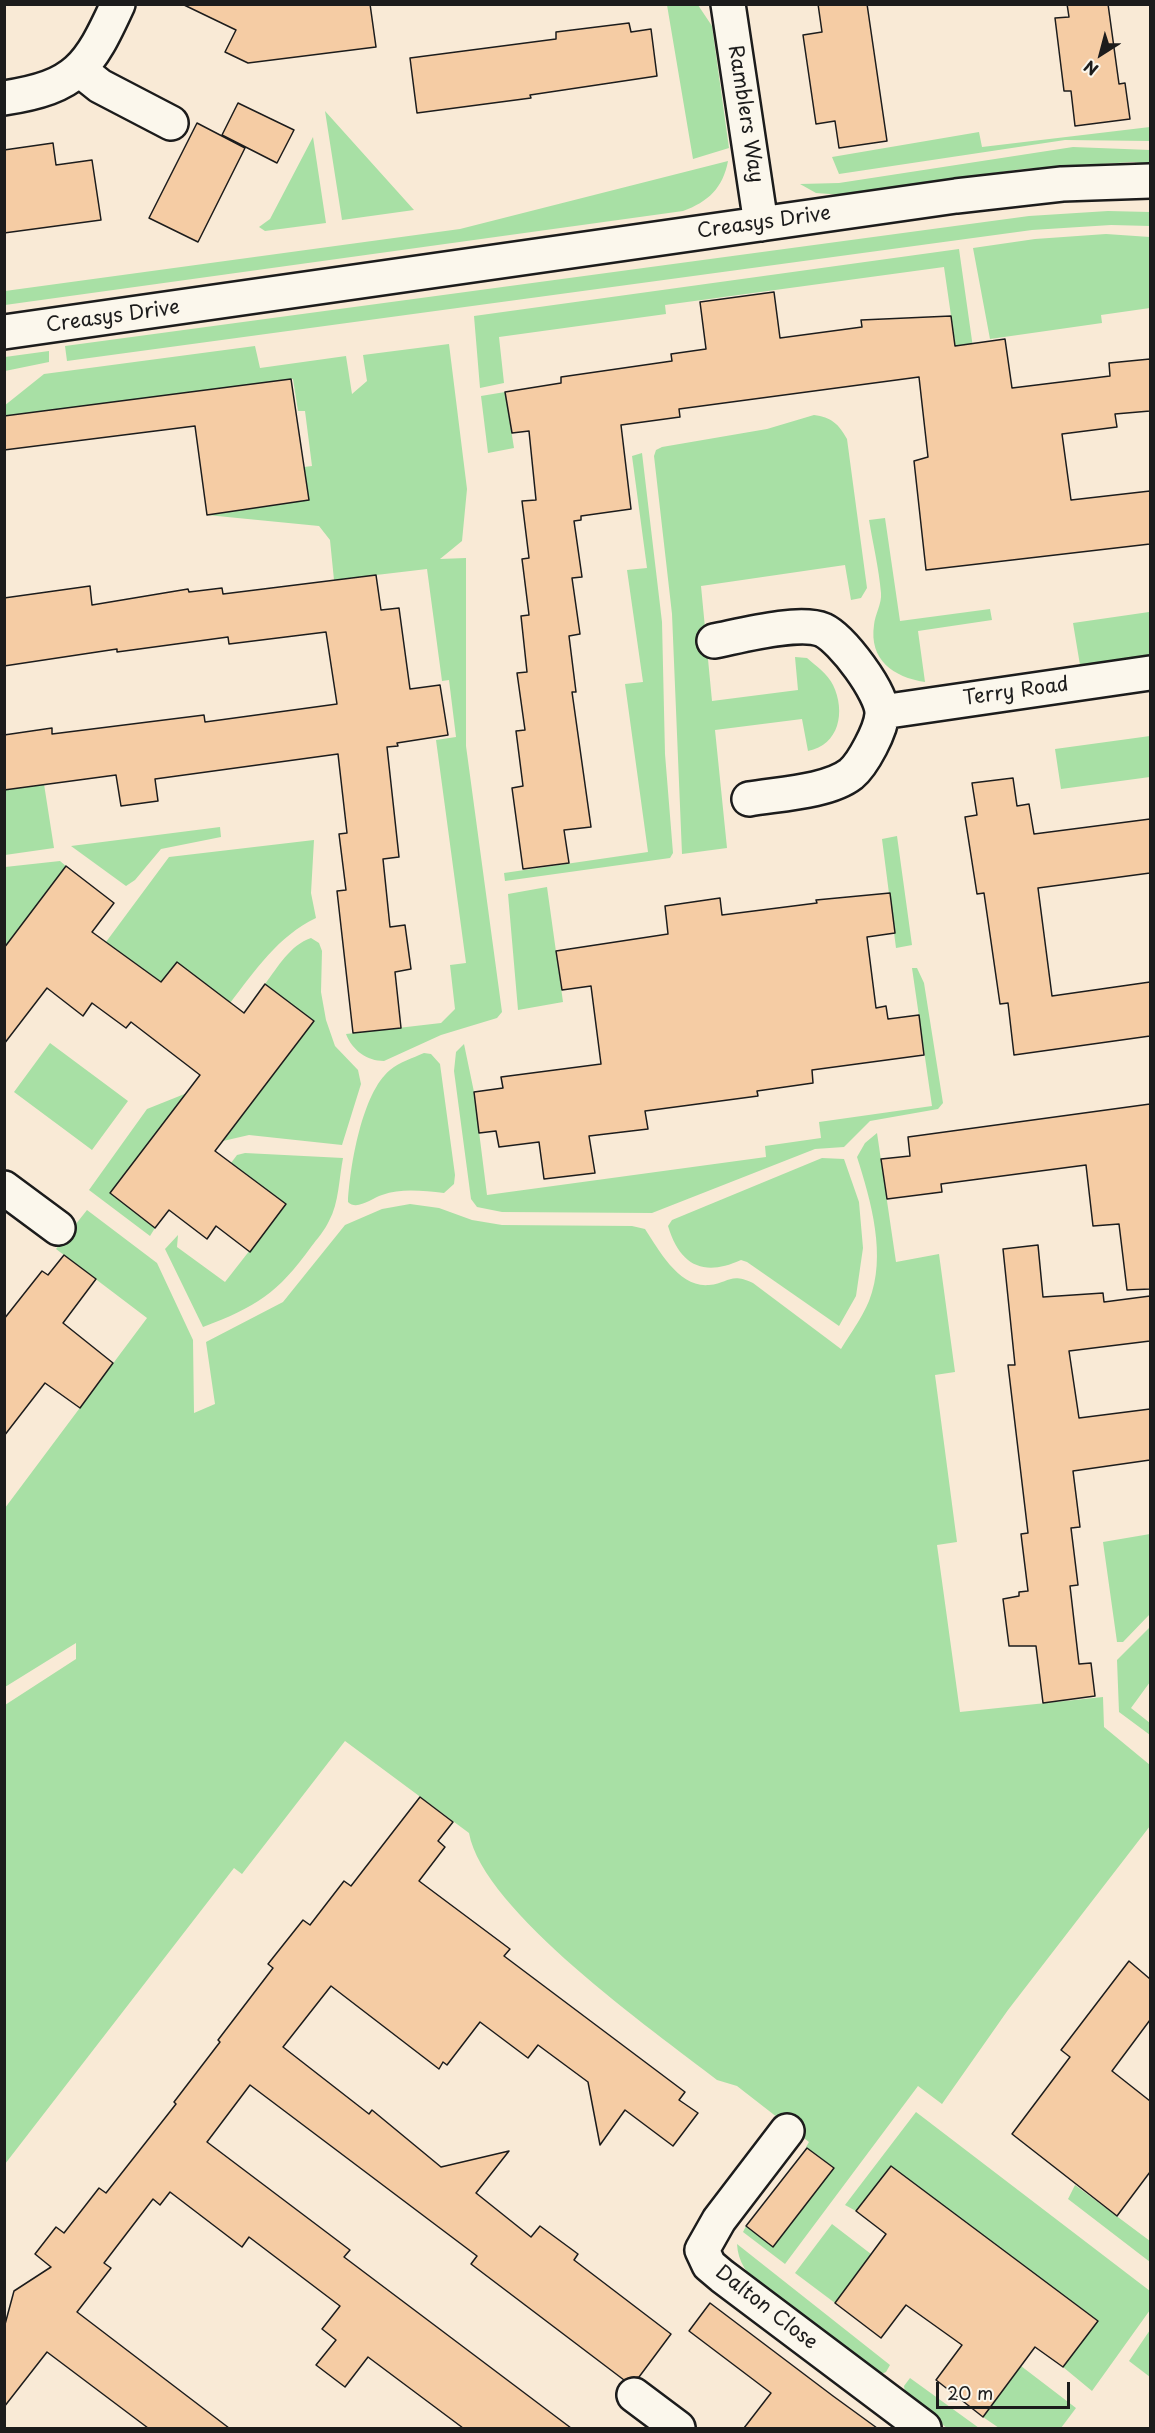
<!DOCTYPE html>
<style>
body{margin:0}
#map{position:relative;width:1155px;height:2433px;overflow:hidden;background:#f9ead6;font-family:"Playpen Sans",sans-serif}
canvas{display:block}
.frame{position:absolute;inset:0;border:6px solid #1c1c1c;pointer-events:none}
.north{position:absolute;left:1071px;top:24px;width:60px;height:60px;-webkit-text-stroke:4px #fbf7ec;paint-order:stroke;rotate:216deg;font-size:16px;font-weight:700;line-height:24px;text-align:center;color:#1c1c1c}
.north::after{content:'';display:block;margin:auto;width:21px;height:27px;background:#1c1c1c;clip-path:polygon(50% 0,100% 100%,50% 72%,0 100%)}
.scale{position:absolute;left:936px;top:2382px;width:134px;height:27px;box-sizing:border-box;border:3px solid #1c1c1c;border-top:0;padding-left:8px;font-size:18px;line-height:21px;white-space:nowrap;color:#1c1c1c;-webkit-text-stroke:4px #fbf7ec;paint-order:stroke}
</style>
<div id="map">
<canvas width="1155" height="2433"></canvas>
<div class="frame"></div>
<div class="north">N</div>
<div class="scale">20 m</div>
</div>
<script>
const c = document.querySelector('canvas').getContext('2d');
c.lineJoin = 'round';
function paint(path, color) {
  c.fillStyle = color;
  c.fill(path, 'evenodd');
}
function strokePath(path, color, width, dash) {
  c.strokeStyle = color;
  c.lineWidth = width;
  c.lineCap = dash ? 'butt' : 'round';
  c.setLineDash(dash || []);
  c.stroke(path);
}
function label(font, color, halo, rows, align = 'center') {
  c.font = font + ' "Playpen Sans",sans-serif';
  c.lineWidth = 4.5;
  c.setLineDash([]);
  c.textBaseline = 'middle';
  c.strokeStyle = halo;
  c.fillStyle = color;
  for (const [text, x, y, turn = 0] of rows) {
    c.save();
    c.translate(x, y);
    c.rotate((+turn || 0) * Math.PI / 180);
    c.textAlign = isNaN(turn) ? turn : align;
    if (halo) c.strokeText(text, 0, 0);
    c.fillText(text, 0, 0);
    c.restore();
  }
}
paint(new Path2D(`
 M 667,5 L 698,5 L 712,26 L 729,148 L 693,159 Z
 M 325,111 L 414,210 L 342,220 Z
 M 1150,127 L 1150,141 L 1065,140 L 839,174 L 832,157 L 979,132 L 982,147 Z
 M 313,137 L 326,223 L 265,231 L 259,227 L 270,219 Z
 M 1073,147 L 1150,150 L 1150,164 L 1133,162 L 1022,169 L 843,195 L 816,193 L 800,184 L 839,183 Z
 M 728,161 C 723,188 708,202 683,211 L 5,305 L 5,291 L 460,229 Z
 M 1108,211 L 1150,212 L 1150,226 L 1111,225 L 1032,230 L 67,361 L 65,346 L 1029,216 Z
 M 1106,234 L 1150,237 L 1150,308 L 1101,315 L 1102,323 L 990,339 L 973,248 L 1035,239 Z
 M 959,249 L 976,369 L 959,371 L 944,267 L 665,305 L 666,314 L 499,337 L 504,383 L 480,388 L 474,316 Z
 M 449,344 L 467,489 L 462,541 L 440,559 L 466,558 L 466,746 L 502,1012 L 497,1018 L 441,1035 L 384,1061 C 367,1061 352,1050 346,1034 L 441,1023 L 455,1009 L 450,965 L 466,963 L 436,740 L 456,737 L 449,680 L 442,681 L 427,569 L 334,580 L 330,540 L 319,526 L 207,515 L 309,500 L 304,467 L 312,466 L 305,411 L 298,411 L 293,379 L 5,416 L 4,406 L 44,374 L 255,346 L 260,368 L 346,356 L 352,394 L 367,381 L 363,355 Z
 M 49,351 L 49,362 L 5,371 L 5,357 Z
 M 505,392 L 514,448 L 488,453 L 481,396 Z
 M 814,415 C 831,417 839,424 847,439 L 867,588 L 861,598 L 851,600 L 845,565 L 701,586 L 712,701 L 798,690 L 795,657 L 807,658 C 815,665 828,674 833,685 C 846,712 839,745 808,751 L 802,719 L 715,730 L 727,848 L 682,854 L 672,614 L 654,456 L 656,450 L 662,447 L 767,429 Z
 M 642,453 L 662,622 L 665,754 L 673,853 L 670,858 L 505,881 L 504,873 L 648,852 L 625,684 L 643,682 L 627,570 L 647,568 L 632,456 Z
 M 885,518 L 900,621 L 990,609 L 992,620 L 918,631 L 925,682 C 893,677 869,660 874,625 C 875,614 882,604 881,593 C 879,569 873,544 869,520 Z
 M 1149,612 L 1150,655 L 1080,665 L 1073,623 Z
 M 1150,736 L 1150,777 L 1061,789 L 1055,749 Z
 M 44,784 L 54,848 L 5,855 L 4,790 Z
 M 220,827 L 221,837 L 161,849 L 135,880 L 126,886 L 71,846 Z
 M 897,836 L 912,945 L 896,948 L 882,839 Z
 M 314,840 L 311,893 L 316,918 C 278,936 255,971 230,1003 L 177,962 L 161,982 L 106,942 L 169,857 Z
 M 60,861 L 66,866 L 5,948 L 5,867 Z
 M 547,887 L 563,1002 L 518,1010 L 508,894 Z
 M 311,938 L 319,943 L 322,951 L 321,992 L 326,1020 L 335,1046 L 358,1070 L 361,1084 L 342,1145 L 249,1135 L 223,1141 L 314,1021 L 265,984 C 278,967 290,945 311,938 Z
 M 912,968 L 917,968 L 924,983 L 943,1103 L 938,1109 L 870,1121 L 844,1147 L 815,1149 L 652,1213 L 502,1212 L 477,1207 L 471,1199 L 454,1071 L 456,1052 L 464,1044 L 474,1092 L 487,1195 L 766,1157 L 765,1146 L 821,1138 L 819,1122 L 932,1106 Z
 M 50,1043 L 128,1101 L 92,1150 L 14,1092 Z
 M 424,1053 L 431,1054 L 440,1064 L 455,1175 L 454,1184 L 444,1193 C 423,1191 402,1188 382,1195 C 372,1198 357,1211 348,1202 C 350,1166 362,1093 390,1070 C 399,1062 413,1058 424,1053 Z
 M 187,1093 L 110,1193 L 155,1228 L 150,1236 L 89,1190 L 147,1109 Z
 M 877,1133 L 896,1262 L 939,1254 L 955,1372 L 935,1375 L 957,1542 L 937,1545 L 960,1712 L 1103,1697 L 1104,1727 L 1150,1765 L 1150,1826 L 1008,2010 L 942,2104 L 918,2086 L 785,2264 L 743,2232 L 746,2226 L 773,2246 L 833,2167 L 806,2147 L 809,2142 L 737,2086 L 717,2080 C 653,2030 483,1911 469,1833 L 345,1741 L 242,1874 L 234,1868 L 5,2164 L 5,1705 L 76,1659 L 76,1643 L 5,1687 L 5,1508 L 147,1318 L 56,1249 L 87,1210 L 157,1263 L 193,1340 L 194,1413 L 215,1404 L 206,1342 L 283,1302 L 345,1225 L 382,1209 L 410,1204 L 439,1208 L 472,1220 L 502,1225 L 632,1226 L 645,1229 C 659,1250 679,1288 709,1285 C 729,1283 730,1272 753,1283 L 841,1349 C 850,1334 862,1318 869,1301 C 887,1256 871,1201 857,1157 L 865,1143 Z
 M 245,1153 L 343,1158 C 339,1178 339,1203 329,1221 C 325,1230 317,1239 311,1247 C 278,1293 256,1307 203,1327 L 165,1249 L 178,1235 L 177,1247 L 225,1282 L 286,1204 L 231,1163 L 237,1155 Z
 M 822,1158 L 844,1159 L 859,1202 L 863,1248 L 856,1296 L 839,1326 L 747,1262 L 741,1260 C 704,1277 680,1266 668,1226 L 672,1220 Z
 M 1150,1534 L 1150,1614 L 1123,1642 L 1117,1642 L 1103,1542 Z
 M 1150,1627 L 1150,1682 L 1131,1708 L 1150,1723 L 1150,1735 L 1119,1712 L 1117,1660 Z
 M 916,2112 L 1150,2291 L 1150,2310 L 1092,2391 L 1063,2367 L 1097,2320 L 891,2166 L 856,2211 L 845,2205 Z
 M 1075,2185 L 1150,2241 L 1150,2262 L 1068,2199 Z
 M 832,2224 L 871,2254 L 835,2303 L 795,2273 Z
 M 737,2244 L 890,2365 L 886,2372 L 877,2376 L 760,2286 C 747,2274 738,2262 737,2244 Z
 M 1150,2330 L 1150,2377 L 1129,2361 Z
 M 1021,2366 L 1076,2408 L 1061,2428 L 999,2428 L 983,2417 Z
 M 910,2378 L 979,2428 L 947,2428 L 906,2398 L 904,2386 Z`), '#a8e0a5');
const building = new Path2D(`
 M 182,4 L 370,4 L 376,47 L 248,63 L 225,52 L 236,30 Z
 M 818,4 L 867,4 L 887,141 L 839,148 L 835,121 L 816,124 L 803,35 L 822,32 Z
 M 1067,4 L 1108,4 L 1119,84 L 1125,83 L 1130,119 L 1075,126 L 1071,91 L 1064,91 L 1055,18 L 1069,17 Z
 M 629,23 L 631,32 L 651,29 L 657,76 L 530,95 L 531,98 L 417,113 L 410,58 L 556,39 L 556,32 Z
 M 238,103 L 294,130 L 277,163 L 222,135 Z
 M 197,123 L 245,148 L 198,242 L 149,218 Z
 M 53,143 L 56,165 L 92,160 L 101,220 L 4,233 L 4,150 Z
 M 774,292 L 780,338 L 862,327 L 861,320 L 951,316 L 955,346 L 1005,339 L 1012,388 L 1110,376 L 1109,363 L 1150,359 L 1150,411 L 1115,414 L 1117,427 L 1062,434 L 1071,500 L 1150,491 L 1150,544 L 926,570 L 914,461 L 928,457 L 919,377 L 679,409 L 680,417 L 621,425 L 631,509 L 581,516 L 581,520 L 574,521 L 582,577 L 572,578 L 580,634 L 569,636 L 576,692 L 572,692 L 591,827 L 564,830 L 569,863 L 523,869 L 512,788 L 523,786 L 516,731 L 525,730 L 517,673 L 527,672 L 521,616 L 529,615 L 522,559 L 529,558 L 522,501 L 536,500 L 529,431 L 512,433 L 505,392 L 561,383 L 561,377 L 672,361 L 671,354 L 706,349 L 700,302 Z
 M 291,379 L 309,500 L 207,515 L 195,426 L 4,450 L 4,416 Z
 M 376,575 L 381,610 L 399,608 L 410,689 L 440,685 L 448,735 L 397,743 L 398,746 L 387,747 L 399,857 L 383,859 L 390,927 L 405,925 L 411,969 L 395,972 L 401,1028 L 353,1033 L 337,891 L 346,890 L 339,834 L 347,833 L 338,754 L 155,779 L 158,801 L 121,806 L 116,775 L 4,790 L 4,735 L 52,728 L 52,734 L 204,715 L 205,722 L 337,704 L 326,632 L 229,644 L 228,637 L 117,652 L 117,649 L 4,666 L 4,598 L 90,586 L 92,605 L 188,589 L 189,592 L 222,588 L 223,594 Z
 M 1013,778 L 1017,806 L 1029,804 L 1034,834 L 1150,819 L 1150,873 L 1038,888 L 1052,996 L 1150,982 L 1150,1036 L 1014,1055 L 1008,1003 L 1000,1004 L 984,893 L 977,894 L 965,817 L 977,815 L 972,783 Z
 M 66,866 L 114,903 L 92,932 L 161,982 L 177,962 L 244,1013 L 265,984 L 314,1021 L 215,1151 L 286,1204 L 250,1252 L 216,1226 L 207,1239 L 169,1210 L 155,1228 L 110,1193 L 200,1075 L 131,1022 L 126,1028 L 92,1003 L 83,1016 L 47,988 L 4,1044 L 4,948 Z
 M 890,893 L 895,933 L 867,937 L 876,1008 L 886,1006 L 888,1019 L 919,1015 L 924,1055 L 812,1070 L 813,1083 L 757,1091 L 758,1096 L 645,1111 L 648,1129 L 589,1136 L 595,1173 L 544,1179 L 539,1142 L 499,1147 L 496,1131 L 479,1133 L 474,1092 L 503,1088 L 501,1077 L 601,1064 L 591,986 L 562,990 L 556,951 L 668,934 L 665,906 L 720,898 L 722,915 L 817,903 L 816,900 Z
 M 1150,1104 L 1150,1289 L 1127,1290 L 1119,1224 L 1093,1226 L 1086,1165 L 941,1184 L 942,1192 L 887,1199 L 881,1159 L 910,1156 L 908,1137 Z
 M 1038,1245 L 1043,1297 L 1103,1293 L 1104,1302 L 1150,1296 L 1150,1341 L 1069,1351 L 1079,1418 L 1150,1409 L 1150,1460 L 1073,1471 L 1080,1527 L 1071,1528 L 1078,1585 L 1070,1586 L 1079,1664 L 1091,1663 L 1095,1696 L 1043,1703 L 1036,1646 L 1009,1646 L 1003,1599 L 1019,1596 L 1019,1592 L 1028,1591 L 1021,1534 L 1028,1533 L 1008,1365 L 1015,1365 L 1003,1249 Z
 M 64,1255 L 96,1279 L 63,1323 L 113,1363 L 80,1408 L 45,1383 L 4,1436 L 4,1319 L 42,1271 L 48,1275 Z
 M 420,1797 L 453,1822 L 438,1841 L 445,1847 L 419,1881 L 510,1949 L 504,1956 L 685,2092 L 679,2100 L 698,2113 L 673,2146 L 625,2110 L 600,2145 L 588,2082 L 538,2045 L 528,2058 L 480,2022 L 447,2065 L 443,2062 L 439,2069 L 331,1986 L 283,2047 L 369,2114 L 372,2110 L 441,2167 L 509,2151 L 476,2193 L 531,2237 L 540,2226 L 578,2254 L 574,2260 L 671,2334 L 639,2377 L 624,2380 L 471,2264 L 477,2256 L 250,2085 L 207,2142 L 350,2250 L 344,2257 L 571,2428 L 463,2428 L 368,2357 L 345,2387 L 316,2365 L 336,2340 L 322,2329 L 340,2306 L 249,2237 L 242,2247 L 170,2192 L 160,2205 L 153,2199 L 104,2263 L 111,2268 L 77,2312 L 229,2428 L 148,2428 L 47,2352 L 4,2407 L 4,2328 L 14,2291 L 51,2267 L 35,2254 L 56,2227 L 64,2233 L 99,2188 L 106,2193 L 176,2104 L 174,2102 L 220,2042 L 218,2040 L 273,1968 L 268,1964 L 303,1920 L 310,1925 L 344,1881 L 351,1886 Z
 M 1129,1961 L 1150,1979 L 1150,2020 L 1112,2071 L 1150,2101 L 1150,2172 L 1117,2216 L 1012,2134 L 1070,2057 L 1061,2050 Z
 M 807,2148 L 834,2168 L 773,2247 L 746,2226 Z
 M 891,2166 L 1098,2321 L 1063,2367 L 1035,2347 L 983,2417 L 936,2380 L 962,2345 L 906,2305 L 881,2338 L 835,2303 L 886,2234 L 856,2211 Z
 M 710,2303 L 833,2396 L 877,2428 L 744,2428 L 771,2393 L 689,2331 Z`);
paint(building, '#f5cca4');
strokePath(building, '#1c1c1c', 1.5);
const minor = new Path2D(`
 M 728,4 L 761,224
 M 80,70 L 100,86 L 171,123
 M 4,98 C 77,87 89,67 118,4
 M 4,332 L 956,196 L 1062,184 L 1150,181
 M 714,641 C 740,636 799,620 823,630 C 842,639 883,693 882,714 C 881,730 863,764 851,774 C 828,792 777,794 749,799
 M 882,712 L 1150,673
 M 4,1188 L 58,1228
 M 787,2131 L 719,2220 L 702,2250 L 709,2265 L 722,2276 L 924,2428
 M 634,2395 L 678,2428`);
strokePath(minor, '#1c1c1c', 38);
strokePath(minor, '#fbf7ec', 33);
label('20px', '#1c1c1c', '#fbf7ec', [
 ["Ramblers Way",745,114,81],
 ["Creasys Drive",764,223,-8],
 ["Creasys Drive",113,317,-8],
 ["Terry Road",1016,692,-8],
 ["Dalton Close",766,2308,38]
]);
</script>
